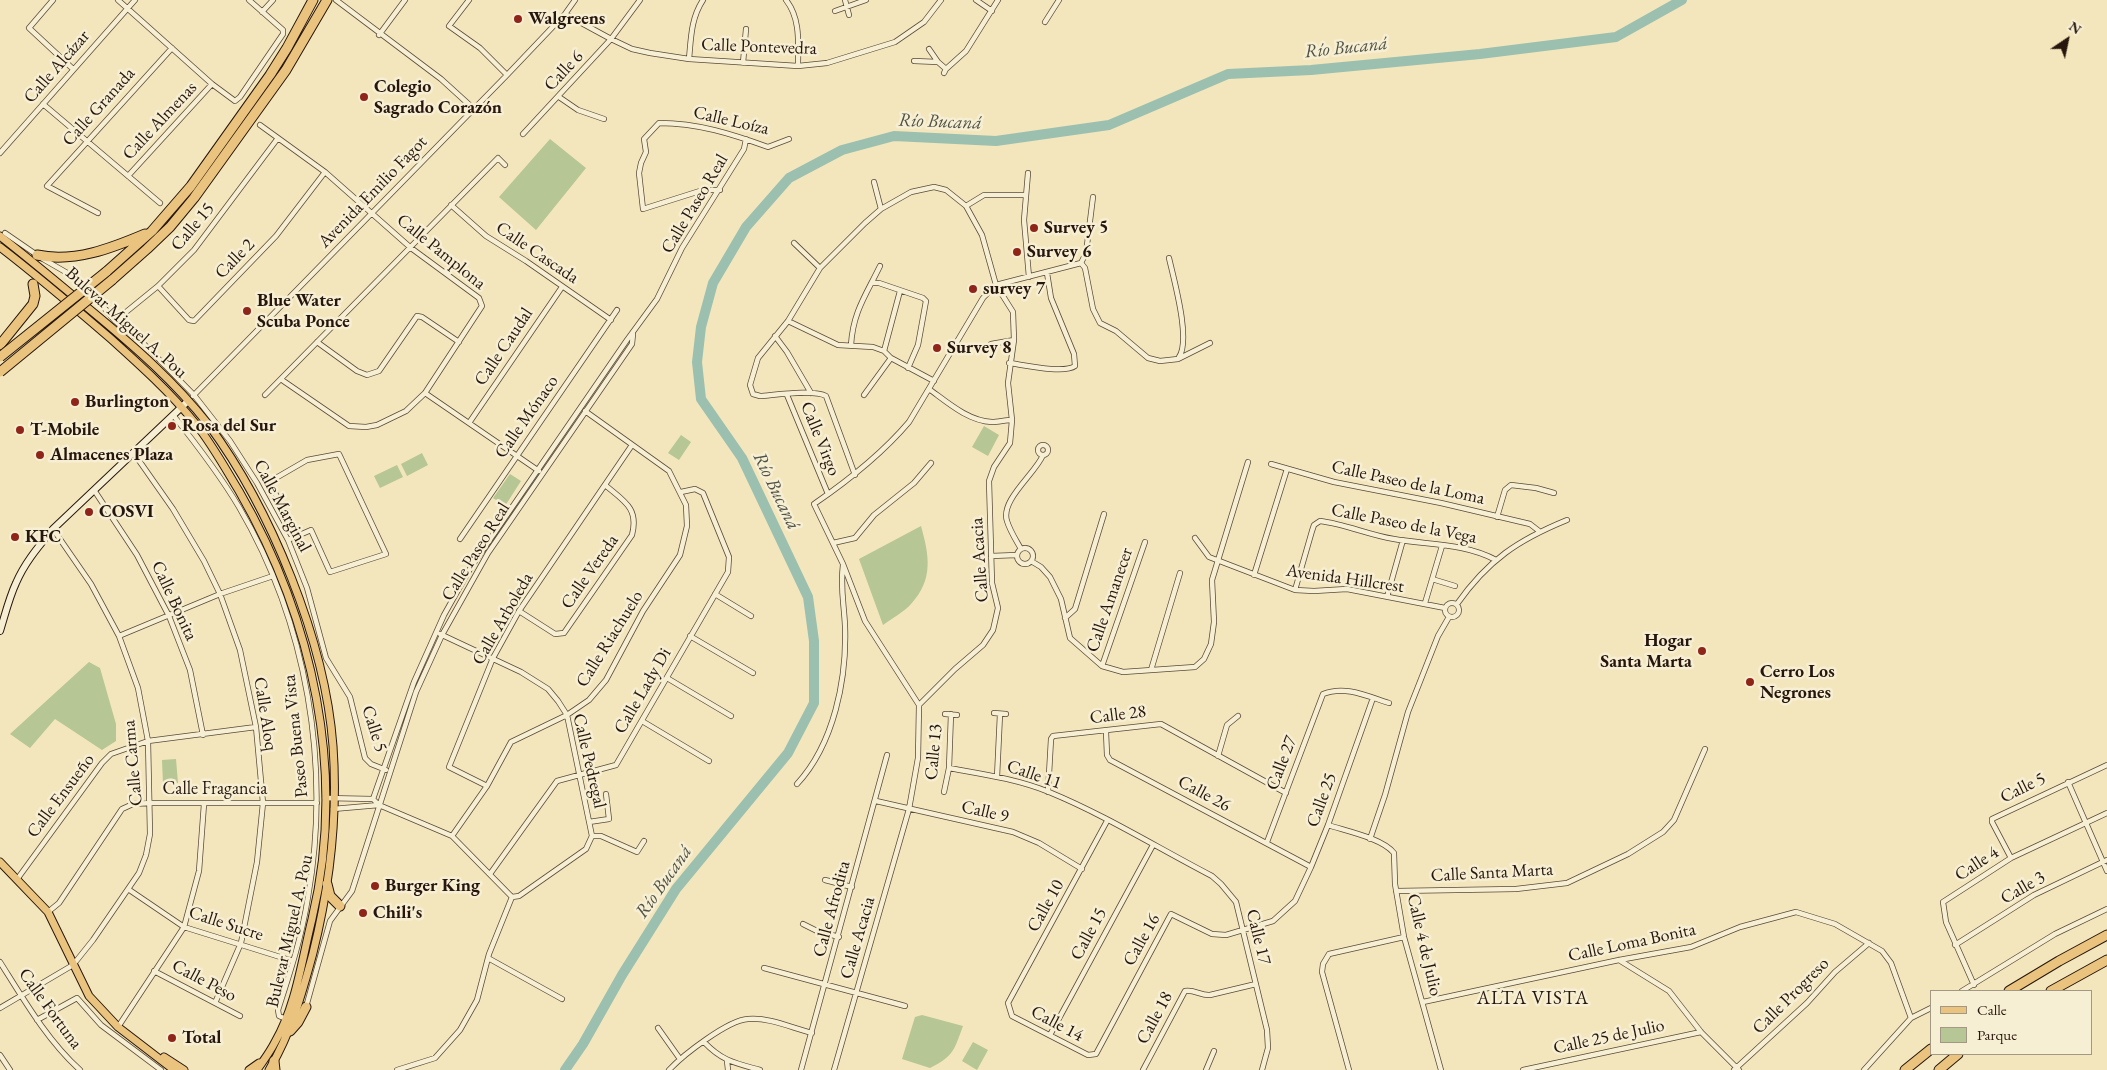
<!DOCTYPE html>
<meta charset="utf-8">
<style>
body{margin:0}
#map{position:relative;width:2107px;height:1070px;overflow:hidden;background:#f3e6bc;font-family:"EB Garamond",serif}
canvas{display:block}
.legend{position:absolute;left:1930px;top:990px;width:162px;height:65px;box-sizing:border-box;background:#f7efd3;border:1px solid #a39884;margin:0;padding:6px 9px;list-style:none;font-size:15px;color:#26160d}
.legend li{display:flex;align-items:center;gap:10px;height:25px}
.legend b{width:25px;border:1px solid #a39884}
.north{position:absolute;left:2042px;top:15px;width:50px;height:50px;-webkit-text-stroke:4px #f7efd3;paint-order:stroke;rotate:34deg;font-size:14px;font-weight:700;line-height:20px;text-align:center;color:#26160d}
.north::after{content:'';display:block;margin:auto;width:18px;height:22px;background:#26160d;clip-path:polygon(50% 0,100% 100%,50% 72%,0 100%)}
</style>
<div id="map">
<canvas width="2107" height="1070"></canvas>
<ul class="legend">
<li><b style="height:6px;background:#eac37e"></b>Calle</li>
<li><b style="height:14px;background:#b6c694"></b>Parque</li>
</ul>
<div class="north">N</div>
</div>
<script>
const c = document.querySelector('canvas').getContext('2d');
c.lineJoin = 'round';
function paint(path, color) {
  c.fillStyle = color;
  c.fill(path, 'evenodd');
}
function strokePath(path, color, width, dash) {
  c.strokeStyle = color;
  c.lineWidth = width;
  c.lineCap = dash ? 'butt' : 'round';
  c.setLineDash(dash || []);
  c.stroke(path);
}
function label(font, color, halo, rows, align = 'center') {
  c.font = font + ' "EB Garamond",serif';
  c.lineWidth = 5;
  c.setLineDash([]);
  c.textBaseline = 'middle';
  c.strokeStyle = halo;
  c.fillStyle = color;
  for (const [text, x, y, turn = 0] of rows) {
    c.save();
    c.translate(x, y);
    c.rotate((+turn || 0) * Math.PI / 180);
    c.textAlign = isNaN(turn) ? turn : align;
    if (halo) c.strokeText(text, 0, 0);
    c.fillText(text, 0, 0);
    c.restore();
  }
}
paint(new Path2D(`
 M 550,139 L 586,168 L 536,230 L 499,197 Z
 M 984,426 L 999,435 L 988,456 L 972,447 Z
 M 681,435 L 691,442 L 679,460 L 668,453 Z
 M 422,453 L 428,465 L 407,476 L 401,464 Z
 M 397,465 L 403,477 L 380,488 L 374,476 Z
 M 510,474 L 521,481 L 505,506 L 493,498 Z
 M 921,526 C 929,555 934,579 911,604 C 904,612 892,618 883,625 L 859,559 Z
 M 89,662 L 100,668 L 116,724 L 116,741 L 102,750 L 55,719 L 30,748 L 10,734 Z
 M 176,759 L 178,783 L 163,784 L 162,760 Z
 M 922,1015 L 963,1026 C 954,1050 954,1056 930,1068 L 902,1059 L 915,1017 Z
 M 973,1042 L 988,1050 L 977,1070 L 962,1061 Z`), '#b6c694');
strokePath(new Path2D(`
 M 565,1070 L 583,1044 L 622,975 L 676,889 L 788,753 L 814,703 L 814,641 L 808,597 L 742,458 L 701,399 L 697,362 L 701,327 L 713,283 L 746,227 L 789,178 L 842,150 L 894,136 L 996,141 L 1109,125 L 1228,74 L 1311,70 L 1480,54 L 1616,37 L 1682,0`), '#9bc0af', 10);
const street = new Path2D(`
 M 53,0 L 29,28 L 73,69
 M 118,0 L 212,84 L 235,101 L 240,97 L 283,34 L 283,30 L 249,0
 M 336,0 L 441,79 L 474,109
 M 469,0 L 449,26 L 480,48 L 507,75
 M 786,0 C 801,19 798,44 798,66
 M 845,0 L 849,15
 M 976,0 L 992,11
 M 835,11 L 866,0
 M 262,12 L 273,0
 M 565,14 L 611,39 L 632,49 L 650,53 L 689,59 L 798,66 L 827,63 L 895,42 L 924,22 L 941,0
 M 1045,22 L 1059,0
 M 379,35 L 405,0
 M 929,49 L 938,62
 M 689,59 C 691,38 691,18 703,0
 M 914,61 L 938,62 L 946,69
 M 743,63 L 746,29
 M 944,73 L 946,69 L 966,51 L 998,0
 M 559,97 L 578,110 L 604,119
 M 43,104 L 160,203
 M 260,125 L 325,172 L 411,248 L 479,298 L 482,306 L 425,393 L 406,411 L 377,425 L 366,427 L 349,426 L 282,380
 M 523,134 L 611,39 L 640,0
 M 0,153 L 135,0
 M 1028,173 L 1024,220 L 1029,277
 M 128,176 L 212,84
 M 874,182 L 881,209
 M 720,190 L 703,190 L 643,209 L 639,173 L 641,163 L 646,152 L 644,139 L 659,123 C 698,123 732,134 768,147 L 789,139
 M 451,205 L 486,236 L 526,261 L 611,320
 M 966,206 L 984,195 L 1026,195
 M 98,213 L 47,186 L 172,48
 M 5,233 L 37,255
 M 794,243 L 820,268
 M 1169,258 C 1174,280 1191,340 1179,357
 M 43,259 L 76,278 L 87,287
 M 1081,263 L 1085,268 L 1093,309 L 1100,323 L 1116,331 L 1148,358 L 1160,361 L 1178,359 L 1210,343
 M 872,283 L 879,283 L 923,298 L 926,301 L 918,345 L 908,368
 M 158,286 L 189,320 L 194,321 L 276,236 L 325,172
 M 94,295 L 115,321 L 143,343 L 194,395 L 230,441 L 257,483 L 288,540 L 307,588 L 326,658 L 350,697 L 365,758 L 371,764 L 386,770
 M 115,321 L 158,286 L 194,250 L 278,138
 M 788,321 L 838,345 L 873,347 L 884,351 L 891,358 L 934,381
 M 775,336 L 787,352 L 811,393
 M 317,342 L 357,371 L 367,375 L 379,371 L 417,316 L 422,317 L 459,342
 M 991,344 L 1014,340
 M 851,345 C 853,312 866,295 880,266
 M 884,351 L 900,291
 M 1009,363 C 1024,365 1064,374 1075,366 L 1074,354 L 1051,298 L 1047,273
 M 929,389 C 947,402 968,421 992,422 C 998,422 1006,420 1012,420
 M 425,393 L 539,471
 M 265,395 L 498,158 L 505,165
 M 787,395 L 828,494
 M 864,395 L 891,358
 M 193,396 L 507,75 L 565,14 L 575,0
 M 173,415 C 197,445 220,475 239,507 C 307,623 331,765 308,897 C 302,936 290,973 278,1010 L 279,1016 L 286,1019
 M 469,423 L 562,287
 M1038 450a5 5 0 1 1 10 0a5 5 0 1 1-10 0Z
 M 133,452 L 173,509 L 204,561 L 220,594 L 240,650 L 256,727 L 263,803 L 257,862 L 241,943 L 215,1003
 M 1271,464 L 1334,482 L 1441,503 L 1530,524 L 1539,531
 M 94,490 L 137,555 L 169,616 L 190,670 L 203,735
 M 1497,517 L 1505,490 L 1511,485 L 1536,488 L 1554,493
 M 1195,538 L 1209,557 L 1295,590 L 1314,591 L 1347,589 L 1445,608
 M 460,539 L 617,310
 M 288,540 L 311,530 L 330,572 L 386,554 L 339,454 L 307,460 L 269,482 L 298,535
 M 833,543 L 855,538 L 874,515 L 914,483 L 931,463
 M1017 556a8 8 0 1 1 16 0a8 8 0 1 1-16 0Z
 M 1021,549 C 1016,540 1010,531 1007,521 C 1000,500 1036,473 1043,455
 M 991,556 L 1017,555
 M 1031,561 L 1041,567 L 1050,577 L 1061,599 L 1070,638 L 1102,666 L 1123,672 L 1195,667 L 1204,659 L 1211,644 L 1214,622 L 1212,580 L 1248,462
 M 1254,575 L 1287,469
 M 1432,579 L 1455,586
 M 1295,590 L 1312,531 L 1314,525 L 1320,521 C 1345,524 1369,535 1394,539 C 1428,545 1465,543 1496,560
 M 715,594 L 751,616
 M 1387,597 L 1403,540
 M1445 610a7 7 0 1 1 14 0a7 7 0 1 1-14 0Z
 M 1425,603 L 1442,546
 M 1457,604 C 1488,560 1518,540 1567,520
 M 519,611 L 555,634 L 564,633 L 632,535 C 639,508 624,501 605,485
 M 1065,618 L 1075,609 L 1104,514
 M 440,634 L 521,672 L 548,689 L 558,701 L 567,715 L 592,836 L 586,849 L 519,896 L 512,897
 M 119,636 L 220,594 L 273,576
 M 690,636 L 753,673
 M 1102,666 L 1145,542
 M 1151,670 L 1180,573
 M 667,678 L 731,716
 M 919,705 L 865,621 L 843,564 L 814,504 C 849,480 881,455 909,422 L 983,298 L 996,285 L 1081,263 L 1086,253 L 1093,197
 M 994,713 L 1006,714
 M 945,714 L 957,715
 M 642,721 L 709,761
 M 1106,732 L 1107,755 L 1110,760 L 1311,867
 M 1218,756 L 1227,725 L 1238,716
 M 949,768 C 982,774 1017,779 1049,792 C 1105,815 1158,848 1212,876 L 1221,884 L 1236,902 L 1267,1030 L 1268,1048 L 1262,1070
 M 997,777 L 1000,714
 M 2068,782 L 2107,871
 M 797,784 C 834,744 847,679 845,626 C 844,603 840,588 843,565
 M 487,786 L 449,767 L 493,658 L 519,611 L 632,445
 M 944,792 L 949,768 L 951,714
 M 1048,792 L 1051,739 L 1053,736 L 1161,724 L 1286,793
 M 325,798 L 373,799 L 379,805 L 452,836 L 512,897
 M 373,799 L 414,682 L 444,615 L 471,567 L 627,340 L 657,299 L 682,248 L 744,149 L 746,139
 M 876,801 L 1013,832 L 1039,843 L 1082,869
 M 333,809 L 379,805
 M 1107,821 L 1008,1003 L 1012,1016 L 1088,1055 L 1096,1054 L 1171,914 L 1212,934 L 1226,935 L 1273,921 L 1295,901 L 1311,867 L 1328,825 L 1373,698
 M 589,822 L 609,819 L 606,794
 M 1328,825 C 1346,831 1382,838 1394,853 L 1395,884 L 1404,937 L 1441,1070
 M 452,836 L 487,786 L 511,742 L 567,715 L 589,700 L 606,680 L 643,611 L 680,555 L 687,526 L 686,505 L 669,471 L 585,411
 M 592,836 L 601,836 L 637,852 L 644,841
 M 1370,839 L 1385,795 L 1408,712 L 1438,636 L 1449,617
 M 1267,842 L 1323,694 C 1345,685 1367,696 1389,703
 M 2011,858 L 1992,822 L 1992,819 L 2107,765
 M 490,874 L 557,781 L 616,765 L 728,572 L 729,557 L 703,493 L 695,489 L 681,492
 M 18,878 L 102,763 L 111,754 L 148,741 L 256,727
 M 825,880 L 852,887
 M 128,889 L 184,927 L 293,961
 M 1396,891 L 1516,889 L 1567,883 L 1628,854 L 1663,832 L 1674,820 L 1705,749
 M 48,912 L 59,903 L 122,809 L 133,804 L 151,803 L 317,803
 M 803,924 L 817,931 L 839,937
 M 1955,945 L 2034,895 L 2107,860
 M 488,958 L 562,999
 M 1619,960 L 1669,991 L 1701,1032 L 1739,1070
 M 0,962 C 24,1000 47,1040 80,1070
 M 764,968 L 905,1006
 M 154,971 L 240,1016
 M 1974,985 L 1946,922 L 1943,902 L 2011,858 L 2107,813
 M 1962,991 L 2055,934 L 2107,909
 M 1423,1002 L 1619,960 L 1691,947 L 1740,927 L 1796,912 L 1835,924 L 1882,951 L 1891,963 L 1911,1018
 M 306,1007 L 330,921 L 352,891 L 416,692 L 442,635 L 488,553 L 632,344 L 633,334
 M 0,1008 L 73,965 L 93,940 L 139,873 L 146,855 L 150,834 L 148,741 L 138,688 L 119,636 L 91,584 L 53,529
 M 37,1020 L 77,998 L 101,1025 L 161,1070
 M 118,1027 L 184,927 L 199,871 L 204,804
 M 658,1028 L 680,1059
 M 1050,1035 L 1153,845
 M 704,1042 C 722,1061 735,1063 760,1070
 M 0,1055 L 10,1070
 M 727,1061 L 728,1070
 M 397,1070 L 435,1058 L 460,1030 L 477,1000 L 489,954 L 512,897
 M 669,1070 C 683,1055 728,1020 748,1019 C 769,1017 792,1028 812,1033
 M 801,1070 L 887,755
 M 834,1070 L 909,809 L 918,758 L 919,705 L 955,669 L 983,645 L 993,630 L 998,608 L 992,583 L 989,481 L 994,467 L 1010,443 L 1012,420 L 1008,383 L 1014,340 L 1013,312 L 996,285 L 982,235 L 966,206 L 946,190 L 934,187 L 911,192 L 881,209 L 865,223 L 820,268 L 788,321 L 758,358 L 750,385 L 753,394 L 760,396 C 775,395 814,389 826,396 L 855,475
 M 1143,1070 L 1185,991 C 1194,989 1201,996 1210,995 L 1256,984
 M 1206,1070 L 1214,1051
 M 1349,1070 L 1322,972 L 1323,964 L 1329,954 L 1404,937
 M 1523,1070 L 1701,1032
 M 1734,1070 L 1807,1003 L 1835,972 L 1869,943
 M 1864,1070 L 1911,1018 L 1931,1008`);
const secondary = new Path2D(`
 M 0,631 C 5,615 9,598 16,583 C 25,562 39,546 53,529 L 188,401`);
const primary = new Path2D(`
 M 0,236 C 32,261 63,287 94,313 C 135,347 175,382 208,424 C 271,509 325,640 333,746 C 338,816 330,885 313,953 C 302,994 291,1033 269,1070
 M 0,247 C 38,276 74,307 110,338 C 140,365 170,392 195,423 C 212,444 225,468 239,491 C 313,619 347,773 312,919 C 302,959 296,1006 275,1042 C 270,1052 263,1061 257,1070
 M 0,862 L 48,912 L 89,996 L 118,1027 L 174,1070
 M 164,1057 L 184,1070
 M 249,1070 L 259,1063`);
const highway = new Path2D(`
 M 37,255 C 74,263 112,248 145,234
 M 106,272 L 152,231 L 191,186 L 270,75 L 287,48 L 313,0
 M 112,280 L 147,249 L 170,227 L 194,198 L 286,70 L 327,0
 M 0,345 L 33,304 L 35,296 L 33,284
 M 327,884 L 330,896 L 340,906
 M 2009,991 L 2059,961 L 2107,935
 M 2051,991 L 2107,960
 M 290,1031 L 298,1022 L 306,1007
 M 274,1061 L 275,1070
 M 1905,1070 L 1931,1049
 M 1939,1070 L 1958,1054`);
strokePath(street, '#594a39', 6);
strokePath(secondary, '#26160d', 8);
strokePath(primary, '#26160d', 9);
strokePath(highway, '#26160d', 11);
strokePath(street, '#f7efd3', 4.5);
strokePath(secondary, '#f7efd3', 6);
strokePath(primary, '#eac37e', 7);
strokePath(highway, '#eac37e', 9);
const highwayBridge = new Path2D(`
 M 0,357 L 106,272
 M 0,372 L 112,280`);
strokePath(highwayBridge, '#26160d', 11, []);
strokePath(highwayBridge, '#eac37e', 9);
for (const [x, y, r, color] of [
 [518,19,5,"#8f2418"],
 [364,97,5,"#8f2418"],
 [1034,228,5,"#8f2418"],
 [1017,252,5,"#8f2418"],
 [973,289,5,"#8f2418"],
 [247,311,5,"#8f2418"],
 [937,348,5,"#8f2418"],
 [75,402,5,"#8f2418"],
 [172,426,5,"#8f2418"],
 [20,430,5,"#8f2418"],
 [40,455,5,"#8f2418"],
 [89,512,5,"#8f2418"],
 [15,537,5,"#8f2418"],
 [1702,651,5,"#8f2418"],
 [1750,682,5,"#8f2418"],
 [375,886,5,"#8f2418"],
 [363,913,5,"#8f2418"],
 [172,1038,5,"#8f2418"]
]) {
  const dot = new Path2D();
  dot.arc(x, y, r, 0, 2 * Math.PI);
  c.fillStyle = color;
  c.fill(dot);
  strokePath(dot, '#f7efd3', 2);
}
label('bold 18px', '#26160d', '#f7efd3', [
 ["Walgreens",528,19],
 ["Colegio",374,87],
 ["Sagrado Corazón",374,108],
 ["Survey 5",1044,228],
 ["Survey 6",1027,252],
 ["survey 7",983,289],
 ["Blue Water",257,301],
 ["Scuba Ponce",257,322],
 ["Survey 8",947,348],
 ["Burlington",85,402],
 ["Rosa del Sur",182,426],
 ["T-Mobile",30,430],
 ["Almacenes Plaza",50,455],
 ["COSVI",99,512],
 ["KFC",25,537],
 ["Hogar",1692,641,"right"],
 ["Santa Marta",1692,662,"right"],
 ["Cerro Los",1760,672],
 ["Negrones",1760,693],
 ["Burger King",385,886],
 ["Chili's",373,913],
 ["Total",182,1038]
], 'left');
label('18px', '#26160d', '#f7efd3', [
 ["Calle Pontevedra",759,47,2],
 ["Calle Alcázar",57,67,-49],
 ["Calle 6",564,71,-47],
 ["Calle Granada",99,107,-48],
 ["Calle Almenas",160,121,-47],
 ["Calle Loíza",731,121,13],
 ["Avenida Emilio Fagot",373,192,-46],
 ["Calle Paseo Real",695,204,-59],
 ["Calle 15",193,227,-50],
 ["Calle Pamplona",441,252,39],
 ["Calle Cascada",537,253,34],
 ["Calle 2",235,259,-46],
 ["Bulevar Miguel A. Pou",126,323,42],
 ["Calle Caudal",504,347,-56],
 ["Calle Mónaco",527,417,-55],
 ["Calle Virgo",820,439,68],
 ["Calle Paseo de la Loma",1408,483,12],
 ["Calle Marginal",282,506,62],
 ["Calle Paseo de la Vega",1404,524,11],
 ["Calle Paseo Real",476,552,-58],
 ["Calle Acacia",980,560,-94],
 ["Calle Vereda",590,572,-55],
 ["Avenida Hillcrest",1345,579,8],
 ["Calle Amanecer",1110,600,-71],
 ["Calle Bonita",174,601,65],
 ["Calle Arboleda",503,619,-60],
 ["Calle Riachuelo",610,639,-58],
 ["Calle Lady Di",643,691,-60],
 ["Calle Aloq",265,714,81],
 ["Calle 28",1118,715,-7],
 ["Calle 5",374,729,72],
 ["Paseo Buena Vista",296,736,-96],
 ["Calle 13",934,752,-85],
 ["Calle Pedregal",589,761,77],
 ["Calle Carma",133,763,-95],
 ["Calle 27",1282,763,-69],
 ["Calle 11",1034,775,19],
 ["Calle 5",2023,788,-26],
 ["Calle Fragancia",215,789],
 ["Calle 26",1204,794,28],
 ["Calle Ensueño",61,796,-53],
 ["Calle 25",1322,800,-70],
 ["Calle 9",985,812,13],
 ["Calle 4",1977,864,-33],
 ["Calle Santa Marta",1492,873,-3],
 ["Calle 3",2023,888,-30],
 ["Calle 10",1046,906,-61],
 ["Calle Afrodita",832,909,-75],
 ["Calle Sucre",226,924,18],
 ["Bulevar Miguel A. Pou",290,931,-77],
 ["Calle 15",1089,934,-62],
 ["Calle 17",1258,937,76],
 ["Calle Acacia",858,938,-74],
 ["Calle 16",1142,940,-61],
 ["Calle Loma Bonita",1632,943,-12],
 ["Calle 4 de Julio",1424,945,77],
 ["Calle Peso",204,981,28],
 ["Calle Progreso",1791,996,-45],
 ["Calle Fortuna",50,1009,54],
 ["Calle 18",1155,1018,-62],
 ["Calle 14",1057,1024,28],
 ["Calle 25 de Julio",1609,1037,-12]
]);
label('italic 19px', '#4f5246', '#f7efd3', [
 ["Río Bucaná",1346,48,-6],
 ["Río Bucaná",940,122,2],
 ["Río Bucaná",776,491,64],
 ["Río Bucaná",664,882,-55]
]);
c.letterSpacing = '1px';
label('19px', '#26160d', '#f7efd3', [
 ["ALTA VISTA",1533,999]
]);
c.letterSpacing = '0px';
</script>
